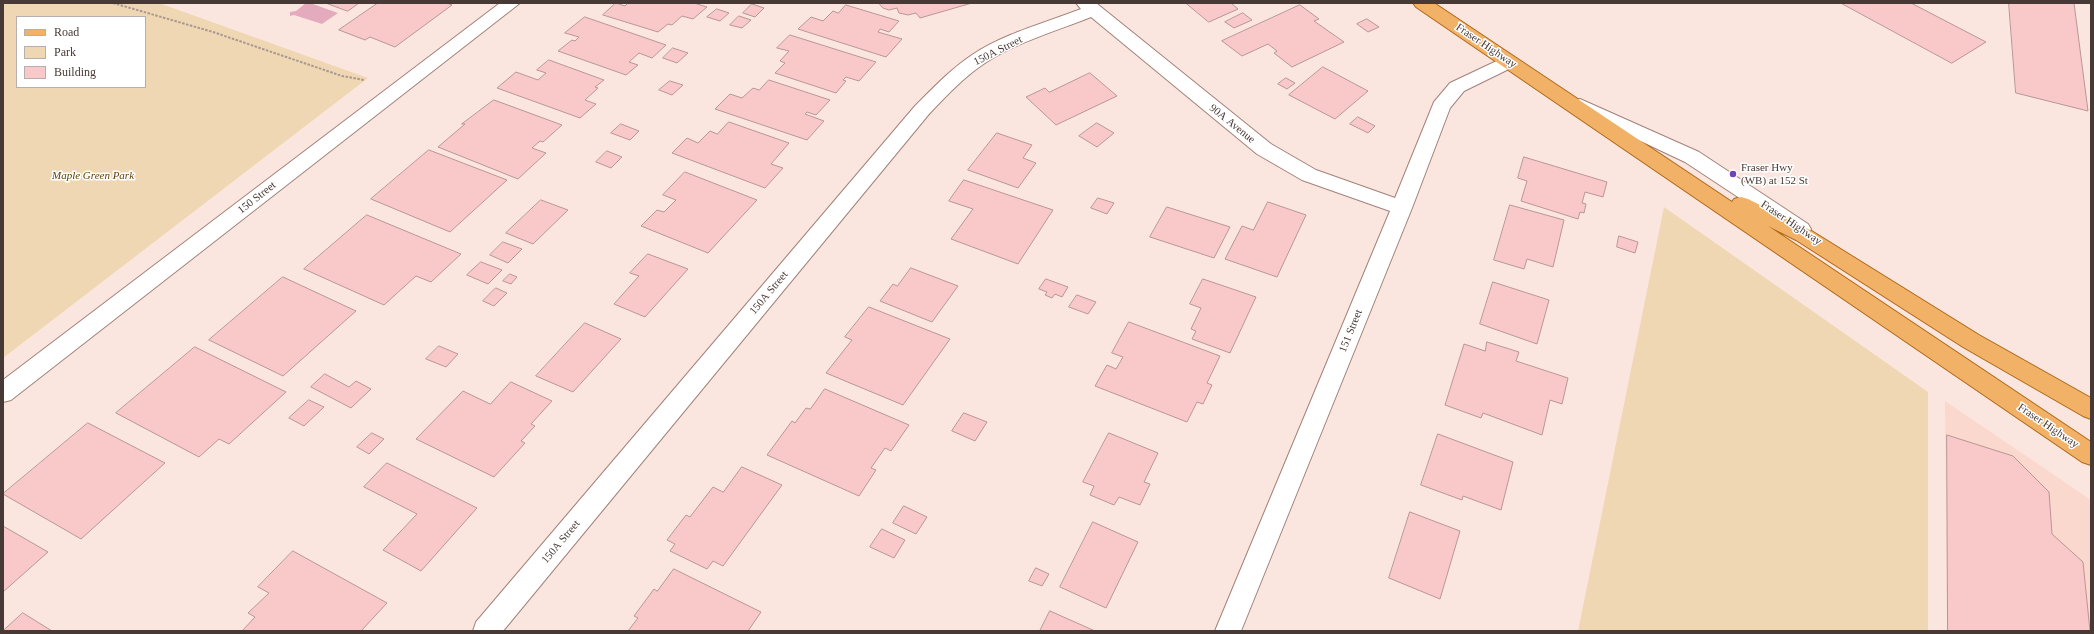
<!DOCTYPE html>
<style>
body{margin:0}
#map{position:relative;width:2094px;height:634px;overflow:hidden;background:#fbe6df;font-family:Georgia,serif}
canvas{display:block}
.frame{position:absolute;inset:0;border:4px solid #473935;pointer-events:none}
.legend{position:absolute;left:16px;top:16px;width:130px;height:72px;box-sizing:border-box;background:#fff;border:1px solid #b5b0ae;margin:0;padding:5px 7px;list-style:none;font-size:12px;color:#473935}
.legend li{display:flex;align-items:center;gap:8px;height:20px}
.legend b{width:20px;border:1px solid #b5b0ae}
</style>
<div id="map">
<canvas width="2094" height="634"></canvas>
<div class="frame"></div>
<ul class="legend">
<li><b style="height:5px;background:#f1b268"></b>Road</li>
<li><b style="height:11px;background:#efd7b3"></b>Park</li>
<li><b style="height:11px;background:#f9c8c9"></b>Building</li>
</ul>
</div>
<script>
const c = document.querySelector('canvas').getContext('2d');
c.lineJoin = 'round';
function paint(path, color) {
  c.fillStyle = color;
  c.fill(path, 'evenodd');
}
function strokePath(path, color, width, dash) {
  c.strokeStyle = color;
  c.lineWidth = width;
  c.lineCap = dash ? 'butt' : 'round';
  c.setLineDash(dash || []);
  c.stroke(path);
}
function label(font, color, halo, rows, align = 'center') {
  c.font = font + ' Georgia,serif';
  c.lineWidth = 3;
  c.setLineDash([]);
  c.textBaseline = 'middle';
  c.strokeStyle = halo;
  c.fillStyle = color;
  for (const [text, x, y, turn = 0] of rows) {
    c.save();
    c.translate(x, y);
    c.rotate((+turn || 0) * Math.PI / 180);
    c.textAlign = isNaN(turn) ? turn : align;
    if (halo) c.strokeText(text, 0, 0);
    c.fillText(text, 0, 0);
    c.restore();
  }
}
paint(new Path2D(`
 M 1945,401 L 2091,500 L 2091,631 L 1947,631 Z`), '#fbd8cd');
paint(new Path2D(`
 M 3,3 L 159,3 L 368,78 L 3,358 ZM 17,17 L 145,17 L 145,87 L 17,87 Z
 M 1664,207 L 1928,392 L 1928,631 L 1578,631 Z`), '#efd7b3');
paint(new Path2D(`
 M 306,3 L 310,3 L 338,13 L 322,24 L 294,15 L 290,16 L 290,12 L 296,11 Z`), '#e3abbd');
const building = new Path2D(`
 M 326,3 L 359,3 L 348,11 Z
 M 378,3 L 447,3 L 452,5 L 395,47 L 370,37 L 365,40 L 339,30 Z
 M 616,3 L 625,6 L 628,3 L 694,3 L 707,7 L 693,19 L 682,16 L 672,25 L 668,24 L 658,32 L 603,15 Z
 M 879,3 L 972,3 L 920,18 L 916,13 L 908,15 L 899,13 L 897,8 L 889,10 L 883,8 Z
 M 1186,3 L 1231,3 L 1238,9 L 1209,22 Z
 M 1841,3 L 1911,3 L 1986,42 L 1952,63 Z
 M 2009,3 L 2074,3 L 2088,111 L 2016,93 Z
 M 752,4 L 764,8 L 755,17 L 743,13 Z
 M 846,5 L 899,21 L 889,32 L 880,29 L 878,32 L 902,39 L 886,57 L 798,29 L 811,17 L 823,21 L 833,11 L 838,13 Z
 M 1300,5 L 1319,19 L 1314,21 L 1344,42 L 1292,67 L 1274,53 L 1277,51 L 1268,44 L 1242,56 L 1222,41 Z
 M 717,9 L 729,13 L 720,21 L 707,17 Z
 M 1243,13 L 1252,20 L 1234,28 L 1225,22 Z
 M 739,16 L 751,20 L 742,28 L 730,25 Z
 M 585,17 L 666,45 L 652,58 L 639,53 L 629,62 L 638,65 L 626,75 L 558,51 L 572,40 L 575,41 L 579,37 L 565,33 Z
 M 1367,19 L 1379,27 L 1368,32 L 1357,24 Z
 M 790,35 L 876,62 L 859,81 L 846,77 L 843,80 L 846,81 L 836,93 L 775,73 L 785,63 L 780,61 L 789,51 L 777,48 Z
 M 673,48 L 688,53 L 677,63 L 663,58 Z
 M 549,60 L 604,80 L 595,87 L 598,88 L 585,100 L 596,104 L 580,118 L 497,88 L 516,72 L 538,80 L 546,73 L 537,70 Z
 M 1323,67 L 1368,91 L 1335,119 L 1289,95 Z
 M 1090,73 L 1117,96 L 1056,125 L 1026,97 L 1045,88 L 1049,92 Z
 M 1286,78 L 1295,83 L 1287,89 L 1278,84 Z
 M 769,80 L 830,100 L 816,115 L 807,112 L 805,114 L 824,121 L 807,140 L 715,109 L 730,94 L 742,98 L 753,88 L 759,90 Z
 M 670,81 L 683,85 L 672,95 L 659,90 Z
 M 494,100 L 562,125 L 543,142 L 540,141 L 532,148 L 546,153 L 518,179 L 438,147 L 465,124 L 462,124 Z
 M 1358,117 L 1375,126 L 1368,133 L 1350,124 Z
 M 729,122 L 789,143 L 771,164 L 783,168 L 765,188 L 672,153 L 687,138 L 698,143 L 710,131 L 717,134 Z
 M 1097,123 L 1114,133 L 1097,147 L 1079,136 Z
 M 621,124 L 639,131 L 630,140 L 611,133 Z
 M 997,133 L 1032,145 L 1023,158 L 1036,163 L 1018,188 L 968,170 Z
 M 429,150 L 507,180 L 450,232 L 371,199 Z
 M 607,151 L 622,157 L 611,168 L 596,162 Z
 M 1524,157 L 1607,182 L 1603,197 L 1585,192 L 1582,203 L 1586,204 L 1584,213 L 1580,212 L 1578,219 L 1521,201 L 1527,181 L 1518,178 Z
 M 685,172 L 757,200 L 708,253 L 641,226 L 657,210 L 664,212 L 676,200 L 663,195 Z
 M 964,180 L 1053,210 L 1018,264 L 951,239 L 973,209 L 949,201 Z
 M 1098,198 L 1114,203 L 1107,214 L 1091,208 Z
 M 541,200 L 568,210 L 533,244 L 506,233 Z
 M 1268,202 L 1306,215 L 1277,277 L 1225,259 L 1242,226 L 1253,230 Z
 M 1510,205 L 1564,220 L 1553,267 L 1527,259 L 1524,269 L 1494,260 Z
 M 1167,207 L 1230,227 L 1214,258 L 1150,237 Z
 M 367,215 L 461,254 L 431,282 L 416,276 L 384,305 L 304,269 Z
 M 1619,236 L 1638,242 L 1635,253 L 1617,247 Z
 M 503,242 L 522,249 L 508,263 L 490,255 Z
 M 648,254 L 688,269 L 645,317 L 614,304 L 639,276 L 630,273 Z
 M 481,262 L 502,270 L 488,284 L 467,275 Z
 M 911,268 L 958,286 L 932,322 L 880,301 L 893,284 L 897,286 Z
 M 510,274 L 517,277 L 511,284 L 503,281 Z
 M 283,277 L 356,311 L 283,376 L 209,340 Z
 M 1046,279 L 1068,287 L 1062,297 L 1055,294 L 1052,298 L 1045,295 L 1047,292 L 1039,289 Z
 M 1203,279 L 1256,297 L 1230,353 L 1192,339 L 1196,331 L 1191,329 L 1201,308 L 1190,304 Z
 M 1493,282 L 1549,300 L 1537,344 L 1480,324 Z
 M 496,288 L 507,293 L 494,306 L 483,301 Z
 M 1077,295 L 1096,302 L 1088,314 L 1069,307 Z
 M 869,307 L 950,339 L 903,405 L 826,373 L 852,340 L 845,337 Z
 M 1129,322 L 1220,356 L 1207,383 L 1212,385 L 1203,404 L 1197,402 L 1187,422 L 1095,386 L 1107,365 L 1116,369 L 1123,357 L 1112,353 Z
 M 585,323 L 621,339 L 573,392 L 536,376 Z
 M 1487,342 L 1519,352 L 1516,361 L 1568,378 L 1562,404 L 1550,400 L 1542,435 L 1483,413 L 1481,418 L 1445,405 L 1464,344 L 1485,351 Z
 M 439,346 L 458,354 L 446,367 L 426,359 Z
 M 195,347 L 286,392 L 229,444 L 219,439 L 199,457 L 116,413 Z
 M 325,374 L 349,387 L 356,381 L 371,389 L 351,408 L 311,387 Z
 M 511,382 L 552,401 L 531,424 L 535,426 L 521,441 L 525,443 L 494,477 L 416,439 L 463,391 L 490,404 Z
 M 825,389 L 909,425 L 891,451 L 885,448 L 871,468 L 876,470 L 859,496 L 767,455 L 792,421 L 795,423 L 806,408 L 810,409 Z
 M 309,400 L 324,407 L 304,426 L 289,418 Z
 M 964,413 L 987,422 L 975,441 L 952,431 Z
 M 88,423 L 165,463 L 81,539 L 3,494 Z
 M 372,433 L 384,439 L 369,454 L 357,447 Z
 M 1109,433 L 1158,453 L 1144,482 L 1150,484 L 1140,505 L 1119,497 L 1114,505 L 1090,495 L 1094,486 L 1083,482 Z
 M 1438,434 L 1513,462 L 1501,510 L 1463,496 L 1462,500 L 1421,485 Z
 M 1947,435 L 2013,456 L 2049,492 L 2052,534 L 2083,562 L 2090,631 L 1948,631 Z
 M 387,463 L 477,508 L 421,571 L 383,550 L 417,514 L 364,487 Z
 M 742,467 L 782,485 L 723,566 L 713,561 L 707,569 L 670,551 L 675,544 L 667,540 L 686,515 L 690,517 L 713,487 L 723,492 Z
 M 904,506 L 927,517 L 916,534 L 893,523 Z
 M 1410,512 L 1460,531 L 1440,599 L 1389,578 Z
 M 1093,522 L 1138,542 L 1106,608 L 1060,587 Z
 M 3,526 L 48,552 L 3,592 Z
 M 882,529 L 905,540 L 894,558 L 870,547 Z
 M 293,551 L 387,603 L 361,631 L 242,631 L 255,617 L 248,613 L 269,593 L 258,587 Z
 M 1036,568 L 1049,574 L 1042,586 L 1029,581 Z
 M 674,569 L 761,612 L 748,631 L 628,631 L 638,618 L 634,616 L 654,589 L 657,591 Z
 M 1050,611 L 1095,631 L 1040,631 Z
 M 23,613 L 52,631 L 3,631 Z`);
paint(building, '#f9c8c9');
strokePath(building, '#b99696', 1);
const minor = new Path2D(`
 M 500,3 L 520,3 L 11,400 L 3,402 L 3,380 Z
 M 1076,3 L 1096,3 L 1271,144 L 1316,170 L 1395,198 L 1434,102 L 1450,83 L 1503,58 L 1509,56 L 1515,58 L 1518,62 L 1515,66 L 1464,91 L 1450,108 L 1412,208 L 1241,631 L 1215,631 L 1390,211 L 1302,180 L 1257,154 L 1091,17 C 1056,31 1017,42 985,63 C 964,77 946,96 929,114 L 503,631 L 473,631 L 476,622 L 915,106 C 933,88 951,69 972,55 C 1005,33 1045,23 1081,9 Z
 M 1580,99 L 1699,152 L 1808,224 L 1811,229 L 1808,234 L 1801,237 L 1794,234 L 1685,162 L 1573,109 L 1571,105 L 1573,101 Z`);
const major = new Path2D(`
 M 1413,3 L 1434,3 L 1732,202 L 1734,199 L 1741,197 L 1748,199 L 1810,230 L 1979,335 L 2091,398 L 2091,419 L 2083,416 L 1963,347 L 1796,240 L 1768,226 L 2091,442 L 2091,465 L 2082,462 L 1416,7 Z`);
strokePath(minor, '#a28278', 2);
strokePath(major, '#af6615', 2);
strokePath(new Path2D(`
 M 113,3 L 213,32 L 342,76 L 364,80`), '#a99792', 2, [2.5, 1.5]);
paint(minor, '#fff');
paint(major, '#f1b268');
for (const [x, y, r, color] of [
 [1733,174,4,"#6f42ba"]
]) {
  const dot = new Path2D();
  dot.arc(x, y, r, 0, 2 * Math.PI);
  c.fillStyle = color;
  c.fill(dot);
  strokePath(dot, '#fff', 1.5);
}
label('11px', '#473935', '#fff', [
 ["Fraser Highway",1486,46,34],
 ["150A Street",998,51,-27],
 ["90A Avenue",1232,124,39],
 ["150 Street",257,198,-38],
 ["Fraser Highway",1791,223,34],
 ["150A Street",769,293,-50],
 ["151 Street",1351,331,-68],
 ["Fraser Highway",2048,426,34],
 ["150A Street",561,542,-50]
]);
label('11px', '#473935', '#fff', [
 ["Fraser Hwy",1741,168],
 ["(WB) at 152 St",1741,181]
], 'left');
label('italic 11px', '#604209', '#fff', [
 ["Maple Green Park",93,176]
]);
</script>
